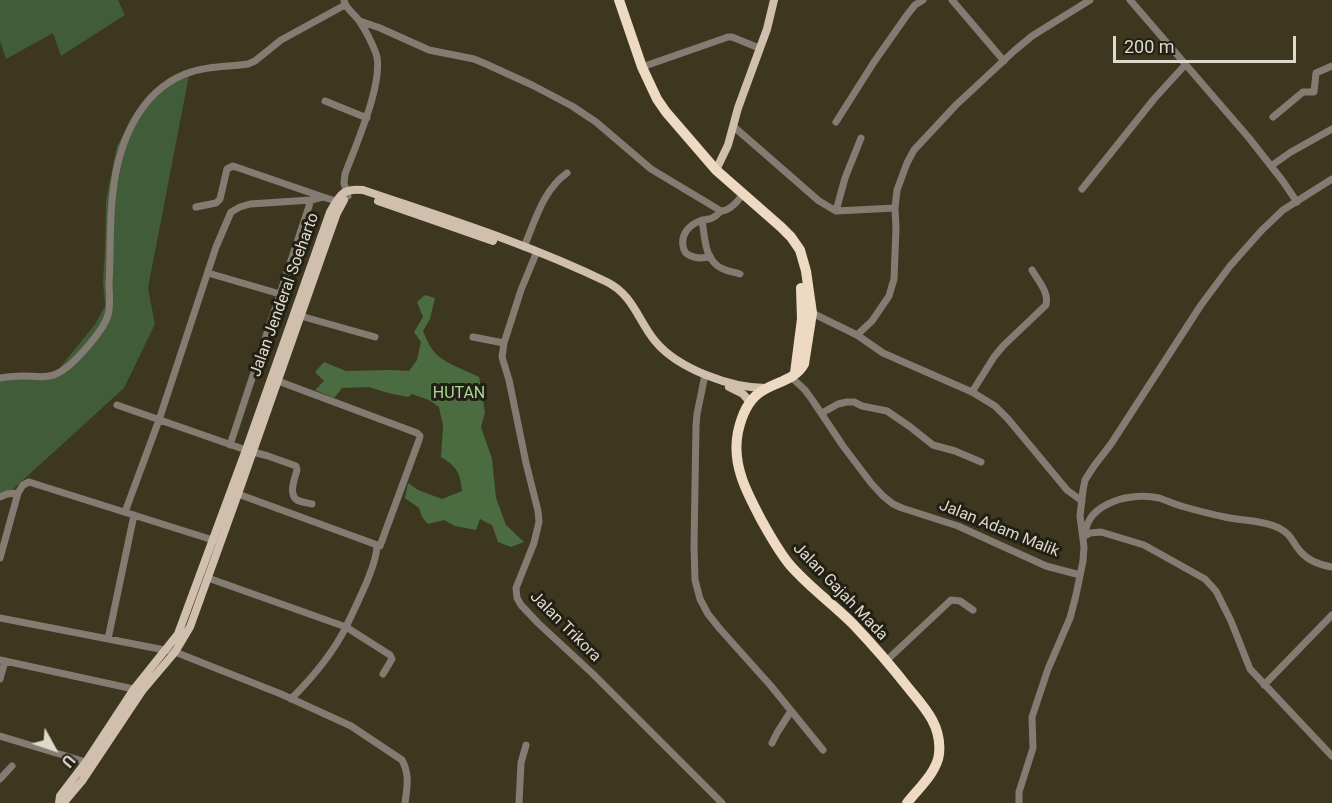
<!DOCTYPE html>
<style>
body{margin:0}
#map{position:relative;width:1332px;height:803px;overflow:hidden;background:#3e3720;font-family:Roboto,sans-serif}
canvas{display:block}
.north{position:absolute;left:24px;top:719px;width:60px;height:60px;-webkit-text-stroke:4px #221f15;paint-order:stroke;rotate:130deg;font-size:16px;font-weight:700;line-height:24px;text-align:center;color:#ddd9cb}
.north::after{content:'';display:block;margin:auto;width:21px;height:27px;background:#ddd9cb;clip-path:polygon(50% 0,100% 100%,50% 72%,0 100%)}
.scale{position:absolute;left:1113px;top:36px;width:183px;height:27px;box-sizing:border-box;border:3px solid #ddd9cb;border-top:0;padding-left:8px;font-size:18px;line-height:21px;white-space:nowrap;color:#ddd9cb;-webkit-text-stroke:4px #221f15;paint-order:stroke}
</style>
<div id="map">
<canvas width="1332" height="803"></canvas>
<div class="north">U</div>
<div class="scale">200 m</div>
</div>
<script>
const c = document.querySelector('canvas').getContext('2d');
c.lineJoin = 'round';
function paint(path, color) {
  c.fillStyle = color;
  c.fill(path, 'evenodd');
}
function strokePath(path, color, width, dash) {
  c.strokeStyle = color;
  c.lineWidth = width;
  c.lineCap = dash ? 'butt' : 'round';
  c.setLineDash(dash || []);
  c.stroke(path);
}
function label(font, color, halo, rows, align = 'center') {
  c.font = font + ' Roboto,sans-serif';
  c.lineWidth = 6;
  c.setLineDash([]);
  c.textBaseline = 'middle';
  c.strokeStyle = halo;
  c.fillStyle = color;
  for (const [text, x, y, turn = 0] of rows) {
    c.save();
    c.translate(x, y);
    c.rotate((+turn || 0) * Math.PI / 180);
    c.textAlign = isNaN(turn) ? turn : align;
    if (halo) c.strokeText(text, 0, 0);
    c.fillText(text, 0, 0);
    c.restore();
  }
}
paint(new Path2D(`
 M 0,0 L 118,0 L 125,15 L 61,56 L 53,33 L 6,59 L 0,41 Z
 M 190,70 L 148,288 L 155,324 L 124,388 L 11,491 L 0,495 L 0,379 L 51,374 L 58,370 L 96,323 L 105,306 L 103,281 L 105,249 L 106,200 L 117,146 L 138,108 L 164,83 Z`), '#415c38');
paint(new Path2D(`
 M 425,295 L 435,298 L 430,319 L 423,331 C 426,337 428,344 432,349 C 441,363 464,369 479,377 L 485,412 L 481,427 L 492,459 L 496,498 L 506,525 L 524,542 L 511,547 L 498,542 L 492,525 L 480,519 L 476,530 L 455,526 L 444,520 L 428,524 L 422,517 L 419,508 L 405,498 L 408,483 L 418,490 L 442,499 L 462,491 C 460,472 457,467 441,457 L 443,426 L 439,407 L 429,400 L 412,394 L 408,397 L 388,393 L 369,387 L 342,388 L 334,398 L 315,390 L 324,381 L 315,372 L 324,362 L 346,371 L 391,370 L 409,371 L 417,360 L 421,342 L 414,332 L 423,317 L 417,302 Z`), '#4b6c40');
strokePath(new Path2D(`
 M 344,0 C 346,10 355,14 360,22 C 366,31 371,41 375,51 C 387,76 355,147 345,174 L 344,183 L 348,196
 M 952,0 L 1004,61
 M 1130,0 L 1249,138 L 1282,180 L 1297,202
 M 360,21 L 380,28 L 429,50 L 474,59 L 486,64 L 532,85 L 572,106 L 596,122 L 651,169 L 721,211 C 730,211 738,201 743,194
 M 642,67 L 728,37 L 732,37 L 759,48
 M 325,101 L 367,118
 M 1273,117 L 1303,92 L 1314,92 L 1316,73 L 1332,66
 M 836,122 L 874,62 L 907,15 L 915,5 L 923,0
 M 733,126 L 819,201 L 836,211 L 895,208
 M 1271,166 L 1291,152 L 1332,129
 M 1082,189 L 1154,99 L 1185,65
 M 196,207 L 216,203 L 220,199 L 227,169 L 233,166 L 323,197
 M 836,211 L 845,178 L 861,138
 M 702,220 C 705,237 704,259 721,268 C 726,271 734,272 740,274
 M 524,247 C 535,221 543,190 567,173
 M 538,252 L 535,256 L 521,290 L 504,343 L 502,357 L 509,380 L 526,463 L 538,511 L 539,522 L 534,543 L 516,588 L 517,598 L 521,605 L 538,623 L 593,674 L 722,803
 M 710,256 C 703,259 698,259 691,256 C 686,254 684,252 683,246 C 681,234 689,225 700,221 C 705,219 710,220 714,217 C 716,216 719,213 721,211
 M 208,273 L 280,294
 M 812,313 L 857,335 L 883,353 L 972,392 L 995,406 L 1008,419 L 1067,490 L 1082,501
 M 297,315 L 375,337
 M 857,335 L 872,321 L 889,296 L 894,279 L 896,228 L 895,208 L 897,190 L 907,163 L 914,150 L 956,105 L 1014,51 L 1032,36 L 1090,0
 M 473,337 L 504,343
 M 705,375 L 697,414 L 696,426 L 694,546 L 695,580 L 700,599 L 708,614 L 720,629 L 771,686 L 823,750
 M 791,377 L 805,390 L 813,401 L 843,446 L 871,483 L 883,496 L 893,504 L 902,508 L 958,526 L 1046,566 L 1080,575
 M 0,378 C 7,377 15,376 23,376 C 34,376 48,379 58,373 C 73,366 104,330 108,315 C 111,304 109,294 109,283 C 111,253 109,222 113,192 C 118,145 138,93 185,74 C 205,66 227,67 248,64 L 255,61 L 281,40 L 345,5
 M 972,392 L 994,357 L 1003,346 L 1046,305 C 1049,292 1039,282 1032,270
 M 117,405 L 246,450 L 268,456 L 296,466 L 297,470 C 295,478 288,494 297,500 C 300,502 308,503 312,504
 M 822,413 L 838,404 L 847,402 L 854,402 L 862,406 L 887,411 L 909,426 L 933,445 L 955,451 L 981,462
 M 230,445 L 311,200
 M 238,494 L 380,546 L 419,440 L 420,436 L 417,433 L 278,381
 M 0,497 L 7,494 L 18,493
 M 125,512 L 159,420 L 216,247 L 231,212 L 240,207 L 250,204 L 311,200 L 323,197 L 339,202
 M 1085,534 C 1088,502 1132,492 1159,498 C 1166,500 1173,504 1181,506 C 1195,510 1210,514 1225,517 C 1242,521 1263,520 1279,528 C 1292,535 1292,542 1300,551 C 1308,561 1320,565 1332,567
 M 1083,537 L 1090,533 L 1101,532 L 1144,545 L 1205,579 L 1216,591 L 1231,621 L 1250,669 L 1332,756
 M 377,545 C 377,566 355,607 346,627 L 390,655 L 392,659 L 383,674
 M 0,558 L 18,493 L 23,485 L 29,482 L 216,541
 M 208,578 L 346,627 C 332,655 313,677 291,699
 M 0,618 L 175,652 L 281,694 L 351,726 L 402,760 C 410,775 407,787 405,803
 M 108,639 L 134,515
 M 0,660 L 138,690
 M 886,661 L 951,600 L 960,601 L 973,610
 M 0,679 L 5,661
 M 1264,685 L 1332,615
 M 0,736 L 86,762
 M 772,743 L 777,733 L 791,711
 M 0,779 L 12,766
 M 519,803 L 521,763 L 526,745
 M 1019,803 L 1019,792 L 1033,748 L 1032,717 L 1048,669 L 1070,618 L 1076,595 L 1083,561 L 1084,547 L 1080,516 L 1083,490 L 1085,480 L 1094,466 L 1111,444 L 1201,305 L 1230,266 L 1262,230 L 1283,210 L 1332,179`), '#847c72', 7);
strokePath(new Path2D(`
 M 716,170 L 728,145 L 738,108 L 767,29 L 774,0
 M 378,201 L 493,241
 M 729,387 L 743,394 L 750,402
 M 59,803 L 60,796 L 86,762 L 134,689 L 178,634 L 246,450 L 330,212 C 340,195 342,188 363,190 C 445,218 529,244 607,282 C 633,295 638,320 655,341 C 678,369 731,388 766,388
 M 61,803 L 66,800 L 82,781 L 142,691 L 175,652 L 190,627 L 238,494 L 322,255 L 337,213 L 344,200`), '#d0bfac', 8);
strokePath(new Path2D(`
 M 619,0 L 642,67 L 657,99 L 666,112 L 716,170 L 781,227 L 791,237 L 800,250 L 806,271 L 812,313 L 804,364 C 795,381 773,382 759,393 C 747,402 741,418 738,432 C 731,465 748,495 763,523 C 771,537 779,552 790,565 C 809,587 833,604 853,624 C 873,645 892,667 910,690 C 926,709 942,727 939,754 C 937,772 918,789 907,803
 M 795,373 L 802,319 L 801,288`), '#eedac2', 10);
label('16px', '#ddd9cb', '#221f15', [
 ["Jalan Jenderal Soeharto",285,295,-70],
 ["Jalan Adam Malik",999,529,22],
 ["Jalan Gajah Mada",840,592,46],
 ["Jalan Trikora",565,627,45]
]);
label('16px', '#a5da94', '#221f15', [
 ["HUTAN",459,394]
]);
</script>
